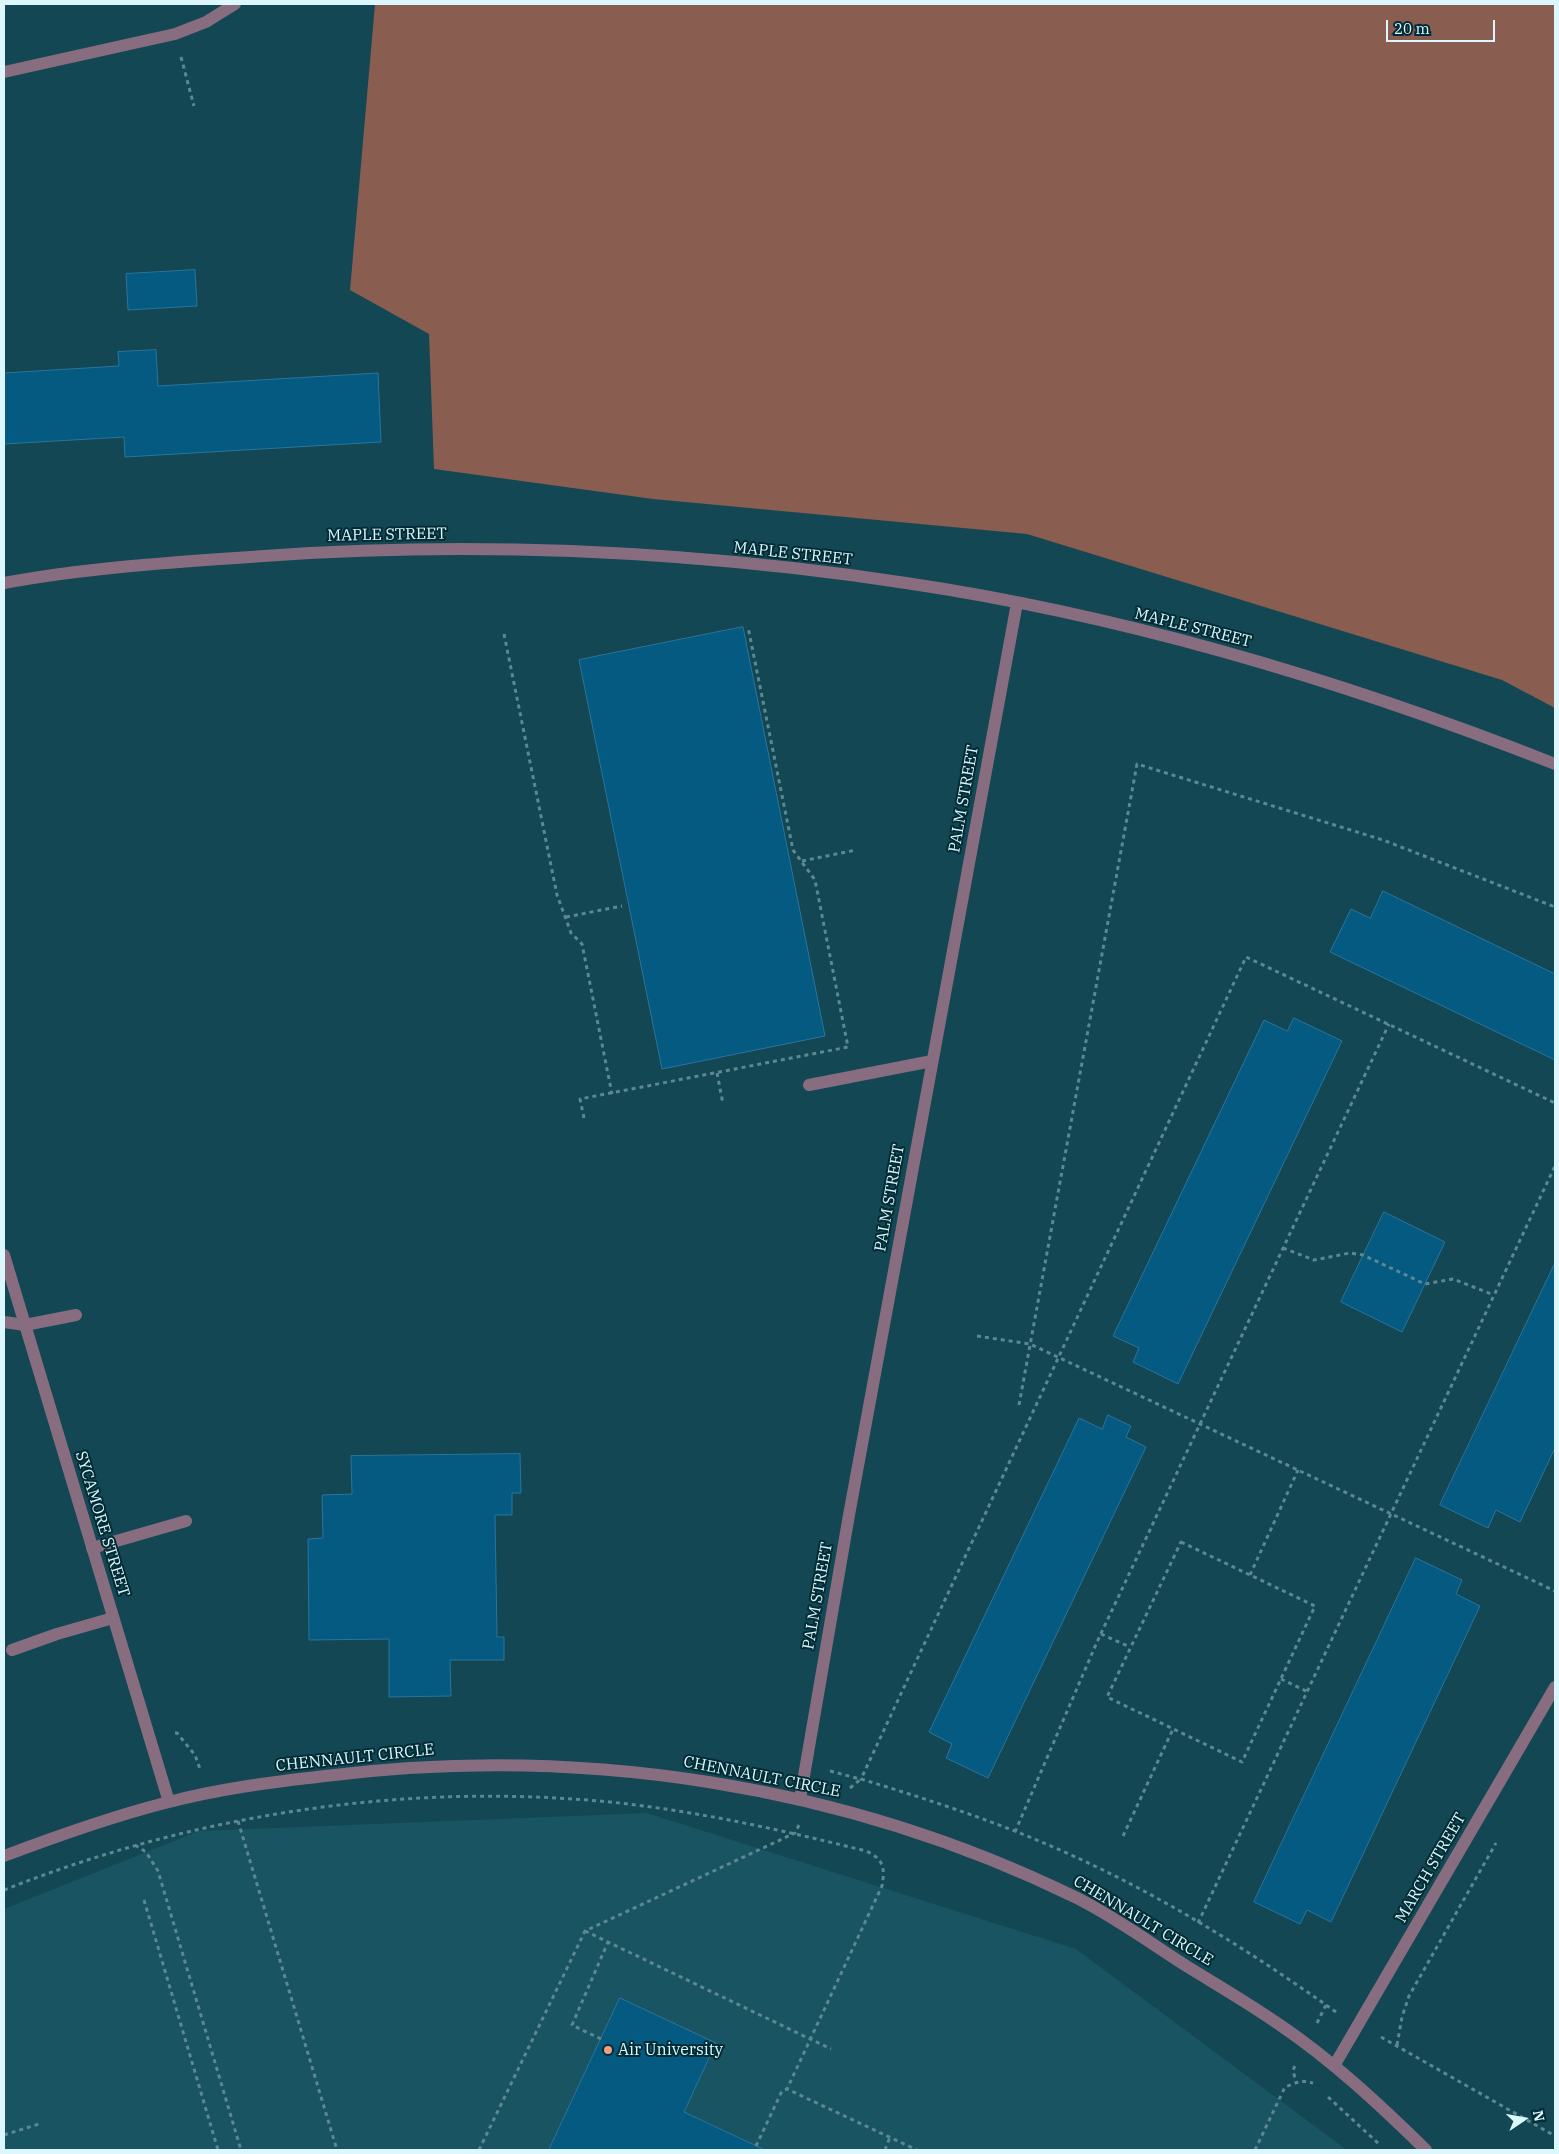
<!DOCTYPE html>
<style>
body{margin:0}
#map{position:relative;width:1559px;height:2154px;overflow:hidden;background:#124753;font-family:"IBM Plex Serif",serif}
canvas{display:block}
.frame{position:absolute;inset:0;border:5px solid #ddf7fe;pointer-events:none}
.north{position:absolute;left:1499px;top:2094px;width:50px;height:50px;-webkit-text-stroke:4px #012c35;paint-order:stroke;rotate:78deg;font-size:14px;font-weight:700;line-height:20px;text-align:center;color:#ddf7fe}
.north::after{content:'';display:block;margin:auto;width:18px;height:22px;background:#ddf7fe;clip-path:polygon(50% 0,100% 100%,50% 72%,0 100%)}
.scale{position:absolute;left:1386px;top:20px;width:109px;height:22px;box-sizing:border-box;border:2px solid #ddf7fe;border-top:0;padding-left:6px;font-size:15px;line-height:18px;white-space:nowrap;color:#ddf7fe;-webkit-text-stroke:4px #012c35;paint-order:stroke}
</style>
<div id="map">
<canvas width="1559" height="2154"></canvas>
<div class="frame"></div>
<div class="north">N</div>
<div class="scale">20 m</div>
</div>
<script>
const c = document.querySelector('canvas').getContext('2d');
c.lineJoin = 'round';
function paint(path, color) {
  c.fillStyle = color;
  c.fill(path, 'evenodd');
}
function strokePath(path, color, width, dash) {
  c.strokeStyle = color;
  c.lineWidth = width;
  c.lineCap = dash ? 'butt' : 'round';
  c.setLineDash(dash || []);
  c.stroke(path);
}
function label(font, color, halo, rows, align = 'center') {
  c.font = font + ' "IBM Plex Serif",serif';
  c.lineWidth = 4;
  c.setLineDash([]);
  c.textBaseline = 'middle';
  c.strokeStyle = halo;
  c.fillStyle = color;
  for (const [text, x, y, turn = 0] of rows) {
    c.save();
    c.translate(x, y);
    c.rotate((+turn || 0) * Math.PI / 180);
    c.textAlign = isNaN(turn) ? turn : align;
    if (halo) c.strokeText(text, 0, 0);
    c.fillText(text, 0, 0);
    c.restore();
  }
}
paint(new Path2D(`
 M 647,1813 L 1076,1949 L 1347,2150 L 4,2150 L 4,1909 L 199,1831 Z`), '#185462');
paint(new Path2D(`
 M 375,4 L 1555,4 L 1555,708 L 1502,680 L 1027,534 L 653,499 L 434,469 L 429,334 L 350,290 Z`), '#895d50');
const building = new Path2D(`
 M 195,270 L 197,306 L 128,310 L 126,274 Z
 M 156,350 L 158,386 L 378,373 L 381,442 L 125,457 L 124,437 L 4,444 L 4,373 L 119,366 L 118,352 Z
 M 743,627 L 825,1036 L 662,1069 L 579,660 Z
 M 1383,891 L 1555,974 L 1555,1060 L 1330,952 L 1351,909 L 1370,918 Z
 M 1294,1018 L 1342,1041 L 1178,1384 L 1133,1362 L 1139,1348 L 1113,1336 L 1264,1020 L 1287,1031 Z
 M 1384,1212 L 1445,1242 L 1402,1332 L 1341,1302 Z
 M 1555,1263 L 1555,1448 L 1520,1522 L 1496,1510 L 1488,1528 L 1440,1505 Z
 M 1108,1415 L 1131,1426 L 1126,1437 L 1146,1447 L 988,1778 L 946,1758 L 952,1744 L 929,1732 L 1079,1418 L 1102,1429 Z
 M 520,1454 L 521,1493 L 512,1493 L 512,1515 L 495,1515 L 497,1637 L 504,1637 L 504,1660 L 450,1660 L 451,1696 L 389,1697 L 389,1639 L 309,1640 L 308,1539 L 323,1538 L 322,1495 L 352,1494 L 351,1456 Z
 M 1416,1558 L 1462,1580 L 1456,1594 L 1480,1606 L 1331,1922 L 1307,1910 L 1300,1924 L 1254,1902 Z
 M 620,1998 L 716,2043 L 684,2112 L 765,2150 L 549,2150 Z`);
paint(building, '#045a81');
strokePath(building, '#2c749d', 1);
strokePath(new Path2D(`
 M 181,57 L 194,106
 M 504,634 L 557,895 L 571,933 L 582,944 L 612,1094
 M 802,861 L 856,850
 M 566,917 L 622,906
 M 717,1073 L 723,1104
 M 584,1118 L 580,1099 L 848,1047 L 815,880 L 793,850 L 748,627
 M 1283,1248 L 1314,1260 L 1350,1253 L 1363,1255 L 1425,1284 L 1453,1279 L 1494,1295
 M 977,1336 L 1030,1344 L 1555,1591
 M 1019,1405 L 1137,764 L 1383,840 L 1555,907
 M 1181,1542 L 1315,1606 L 1242,1762 L 1107,1697 Z
 M 1250,1575 L 1298,1470
 M 1101,1634 L 1130,1647
 M 1281,1679 L 1308,1692
 M 175,1733 L 177,1733 L 195,1755 L 200,1769
 M 830,1771 L 860,1779
 M 850,1788 L 861,1779
 M 238,1821 L 337,2150
 M 1015,1832 L 1097,1642 L 1389,1024
 M 1123,1836 L 1173,1729
 M 135,1845 L 146,1852 L 158,1871 L 241,2150
 M 4,1890 C 196,1814 404,1782 610,1802 C 697,1811 782,1830 866,1851 C 884,1859 885,1868 882,1886 L 787,2089 L 917,2150
 M 144,1900 L 218,2150
 M 1198,1923 L 1555,1166
 M 585,1931 L 831,2049
 M 1336,2012 C 1246,1948 1148,1887 1046,1844 C 986,1818 923,1798 861,1779 L 1246,957 L 1555,1103
 M 1317,2023 L 1326,2005
 M 1381,2037 L 1555,2136
 M 601,2039 L 572,2025 L 608,1942
 M 1397,2045 L 1402,2017 L 1409,1996 L 1496,1843
 M 1295,2066 L 1293,2070 L 1296,2083
 M 1328,2097 L 1379,2144
 M 4,2135 L 42,2123
 M 756,2146 L 782,2091 L 787,2089
 M 479,2150 L 585,1931 L 795,1833 L 799,1825
 M 885,2150 L 890,2137
 M 1255,2150 L 1285,2087 L 1301,2081 L 1313,2083`), '#5d8892', 3, [4, 4]);
strokePath(new Path2D(`
 M 809,1085 L 932,1061
 M 4,1322 L 25,1325 L 76,1315
 M 92,1548 L 186,1521
 M 12,1650 L 57,1634 L 113,1618`), '#876d7f', 12);
strokePath(new Path2D(`
 M 4,72 L 175,34 L 206,22 L 235,4
 M 4,583 C 89,567 178,562 264,556 C 478,541 694,551 906,583 C 1129,616 1347,682 1555,764
 M 4,1255 L 169,1802
 M 800,1799 L 849,1515 L 1017,603
 M 4,1856 C 57,1836 110,1817 165,1803 C 217,1789 272,1782 325,1776 C 582,1744 844,1784 1077,1898 C 1115,1917 1152,1944 1188,1967 C 1219,1986 1250,2004 1280,2025 C 1333,2061 1380,2105 1426,2150
 M 1334,2066 L 1555,1687`), '#876d7f', 12);
for (const [x, y, r, color] of [
 [608,2050,5,"#f39f86"]
]) {
  const dot = new Path2D();
  dot.arc(x, y, r, 0, 2 * Math.PI);
  c.fillStyle = color;
  c.fill(dot);
  strokePath(dot, '#012c35', 2);
}
label('16px', '#ddf7fe', '#012c35', [
 ["MAPLE STREET",387,535,-1],
 ["MAPLE STREET",793,554,6],
 ["MAPLE STREET",1193,628,14],
 ["PALM STREET",964,799,-80],
 ["PALM STREET",890,1198,-80],
 ["SYCAMORE STREET",102,1524,73],
 ["PALM STREET",818,1596,-80],
 ["CHENNAULT CIRCLE",355,1758,-6],
 ["CHENNAULT CIRCLE",762,1777,11],
 ["MARCH STREET",1431,1868,-60],
 ["CHENNAULT CIRCLE",1143,1921,31]
]);
label('16px', '#ddf7fe', '#012c35', [
 ["Air University",618,2050]
], 'left');
</script>
